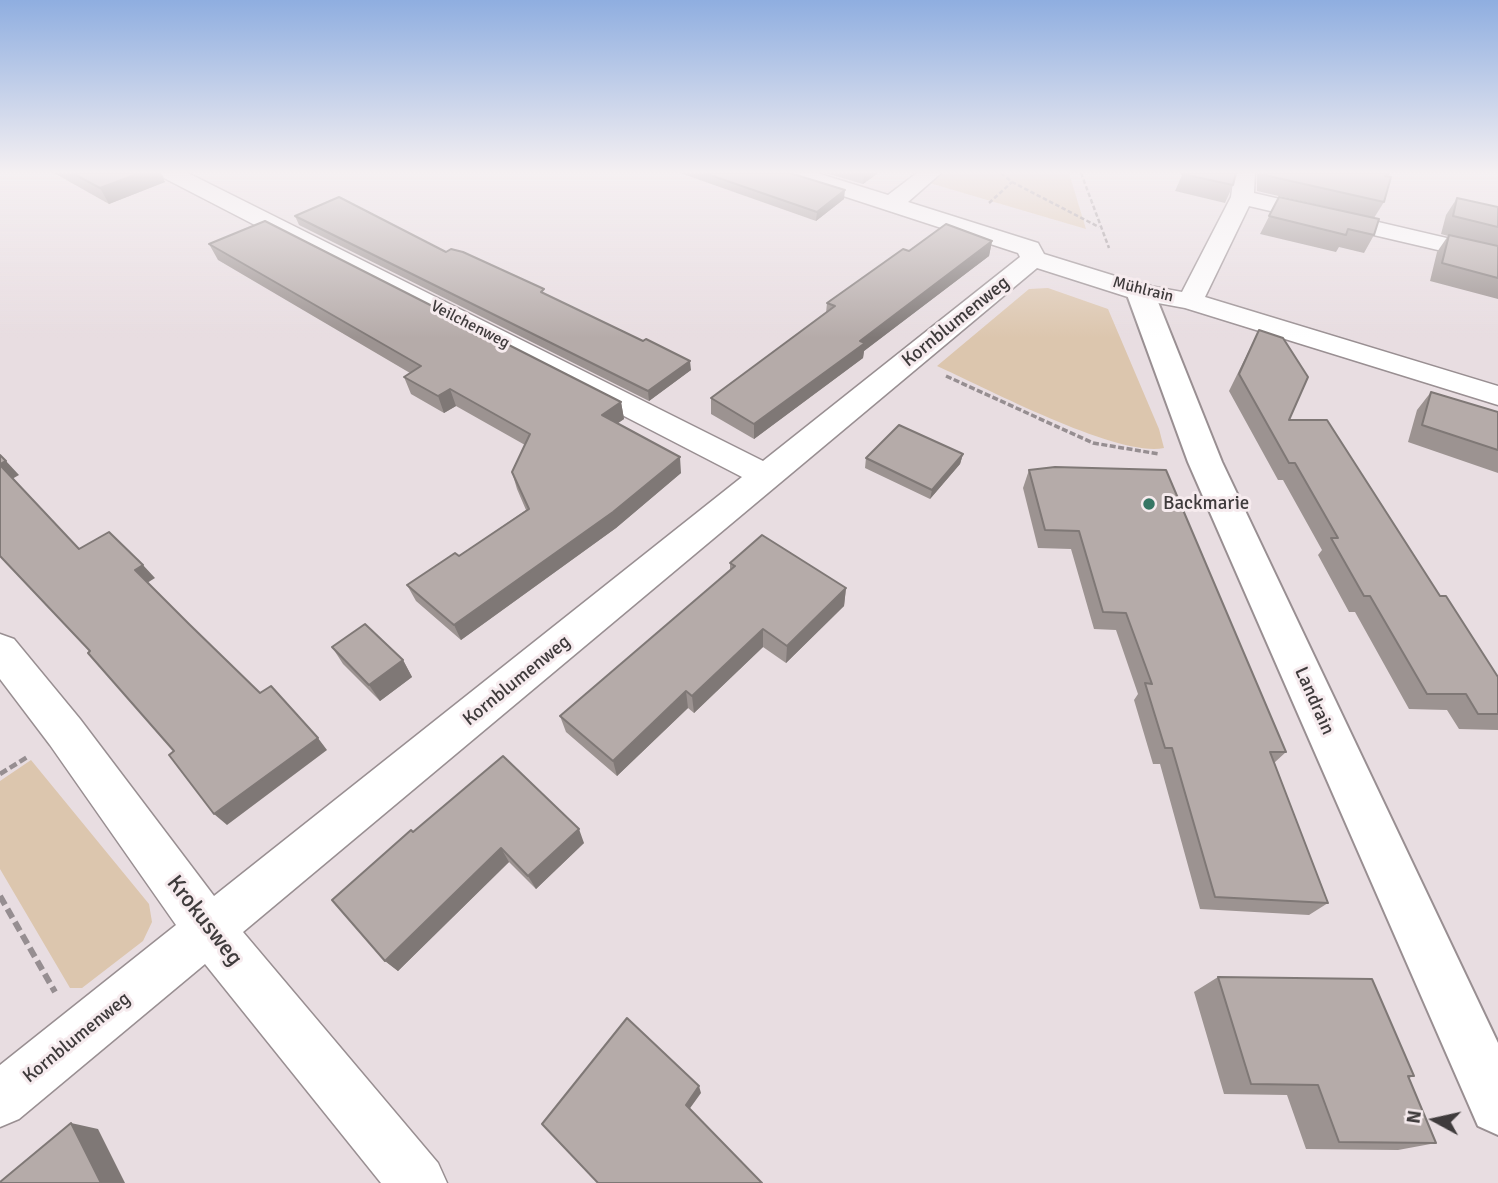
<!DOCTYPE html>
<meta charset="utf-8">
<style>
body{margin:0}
#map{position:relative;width:1498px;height:1183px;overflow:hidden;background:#e8dde1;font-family:Signika,sans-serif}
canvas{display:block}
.north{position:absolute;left:1400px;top:1085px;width:70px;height:70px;-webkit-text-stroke:5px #f6ebee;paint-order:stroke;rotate:278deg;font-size:19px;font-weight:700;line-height:28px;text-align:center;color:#3f3b3c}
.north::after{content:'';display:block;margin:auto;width:24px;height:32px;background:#3f3b3c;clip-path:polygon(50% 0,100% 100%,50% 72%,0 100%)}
</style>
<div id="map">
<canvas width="1498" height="1183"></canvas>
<div class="north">N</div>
</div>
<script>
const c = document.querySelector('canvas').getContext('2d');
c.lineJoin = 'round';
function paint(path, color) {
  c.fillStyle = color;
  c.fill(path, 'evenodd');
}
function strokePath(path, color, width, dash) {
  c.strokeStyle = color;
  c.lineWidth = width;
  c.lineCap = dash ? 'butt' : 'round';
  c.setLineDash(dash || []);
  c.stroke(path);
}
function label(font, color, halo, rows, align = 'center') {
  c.font = font + ' Signika,sans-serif';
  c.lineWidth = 6;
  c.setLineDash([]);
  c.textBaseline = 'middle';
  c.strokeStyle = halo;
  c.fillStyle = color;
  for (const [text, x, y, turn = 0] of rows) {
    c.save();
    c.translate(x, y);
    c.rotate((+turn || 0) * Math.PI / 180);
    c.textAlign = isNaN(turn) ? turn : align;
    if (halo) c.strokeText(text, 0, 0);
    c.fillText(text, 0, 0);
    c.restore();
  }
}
paint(new Path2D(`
 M 938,173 L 1069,173 L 1086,229 L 926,182 Z
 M 1048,288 L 1108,309 L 1159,429 L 1164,448 C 1118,458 984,387 937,366 L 1029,289 Z
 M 31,760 L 149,904 L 152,922 L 143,941 L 82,988 L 70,988 L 0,869 L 0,781 Z`), '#dcc6ae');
const minor = new Path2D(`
 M 161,173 L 188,173 L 763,461 L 1020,257 L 1018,253 L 788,178 L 785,173 L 817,173 L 888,195 L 917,173 L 941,173 L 908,202 L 1038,243 L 1044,254 L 1144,285 L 1182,292 L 1231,197 L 1234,174 L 1255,173 L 1254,193 L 1498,250 L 1498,264 L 1249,206 L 1205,297 L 1498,386 L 1498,405 L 1185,308 L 1131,298 L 1037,268 L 243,932 L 438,1163 L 447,1183 L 381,1183 L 205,964 L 19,1119 L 0,1127 L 0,1065 L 176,925 L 50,745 L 0,679 L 0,634 L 14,639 L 80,719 L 214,896 L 742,477 L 164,178 Z`);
const tertiary = new Path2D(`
 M 1140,284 L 1150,286 L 1154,292 L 1222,462 L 1498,1043 L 1498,1135 L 1478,1126 L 1188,462 L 1126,292 L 1130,286 Z`);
strokePath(minor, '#998f92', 3);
strokePath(tertiary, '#998f92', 4);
strokePath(new Path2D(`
 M 1001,173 L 1012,182 L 1099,227
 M 1081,173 L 1109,248
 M 989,203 L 1012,182`), '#968e91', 2.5, [4.5, 2.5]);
strokePath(new Path2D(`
 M 946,376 L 1093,443 L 1159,454`), '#968e91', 3.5, [6, 2.5]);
strokePath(new Path2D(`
 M 0,774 L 29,756`), '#968e91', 4.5, [8, 3.5]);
strokePath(new Path2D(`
 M 0,896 L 55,992`), '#968e91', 6, [10, 5]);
paint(minor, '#fff');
paint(tertiary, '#fff');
paint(new Path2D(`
 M 54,173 L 160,173 L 165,182 L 109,204 Z
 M 680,173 L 790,173 L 844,199 L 816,221 Z
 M 825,173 L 878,173 L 863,184 Z
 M 1183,173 L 1233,185 L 1225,203 L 1175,191 Z
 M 1257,173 L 1390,173 L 1388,176 L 1384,202 L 1374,218 L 1257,191 Z
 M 1279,197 L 1374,235 L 1364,253 L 1339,247 L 1336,252 L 1260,234 Z
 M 1457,198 L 1498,207 L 1498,299 L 1430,281 L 1437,252 L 1448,236 L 1441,234 L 1446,215 Z
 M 295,216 L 446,252 L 546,294 L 691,370 L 649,401 L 299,225 Z
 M 992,241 L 989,256 L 864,351 L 863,358 L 754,439 L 711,414 L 711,398 L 826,313 L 827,303 L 909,251 Z
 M 209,244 L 621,402 L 624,419 L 618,423 L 681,473 L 616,528 L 461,640 L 416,601 L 407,585 L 459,556 L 526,510 L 517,489 L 512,472 L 525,445 L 456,406 L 444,413 L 411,394 L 404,377 L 410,373 L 218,260 Z
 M 1259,330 L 1289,420 L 1440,596 L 1498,677 L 1498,730 L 1459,729 L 1447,710 L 1409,709 L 1355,612 L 1349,612 L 1318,555 L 1322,550 L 1283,480 L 1278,480 L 1229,391 Z
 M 1431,392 L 1498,412 L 1498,473 L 1408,442 L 1417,410 Z
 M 963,454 L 960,464 L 930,499 L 865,468 L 866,458 Z
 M 1029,470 L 1286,752 L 1274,763 L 1328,903 L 1309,915 L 1200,909 L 1160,764 L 1153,764 L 1134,700 L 1138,694 L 1116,630 L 1094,629 L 1071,549 L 1038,548 L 1023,488 Z
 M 730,563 L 846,588 L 844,606 L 786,663 L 763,647 L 694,713 L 688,708 L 617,776 L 566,732 L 560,716 L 730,570 Z
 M 332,647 L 403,660 L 412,677 L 380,701 L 343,664 Z
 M 413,832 L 584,843 L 536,889 L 509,862 L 398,971 L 385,961 Z
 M 1218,977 L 1414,1076 L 1409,1078 L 1436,1143 L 1398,1150 L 1306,1149 L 1287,1095 L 1224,1094 L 1194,992 Z`), '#9c9391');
paint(new Path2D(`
 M 140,173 L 160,173 L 165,182 L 109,204 L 100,188 Z
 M 868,173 L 878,173 L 863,184 L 864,176 Z
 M 845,190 L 844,199 L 816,221 L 817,212 Z
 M 992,241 L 989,256 L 864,351 L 863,358 L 754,439 L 754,424 L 860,341 Z
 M 690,361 L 691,370 L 649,401 L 648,391 Z
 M 450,389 L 456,406 L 444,413 L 438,396 Z
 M 621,402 L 624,419 L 605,432 L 602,415 Z
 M 963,454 L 960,464 L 930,499 L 932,490 Z
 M 680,457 L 681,473 L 616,528 L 461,640 L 454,625 Z
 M 6,461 L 19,475 L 12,479 L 0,465 L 0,464 Z
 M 143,565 L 155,578 L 147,583 L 135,570 Z
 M 846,588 L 844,606 L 786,663 L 787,646 Z
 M 763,629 L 763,647 L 694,713 L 692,696 Z
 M 403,660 L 412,677 L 380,701 L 369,685 Z
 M 686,691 L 688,708 L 617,776 L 613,761 Z
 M 318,738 L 327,750 L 227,825 L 214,814 Z
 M 579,829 L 584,843 L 536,889 L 528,876 Z
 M 501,848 L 509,862 L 398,971 L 385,961 Z
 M 699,1086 L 701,1093 L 688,1111 L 686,1105 Z
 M 71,1123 L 98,1129 L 125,1183 L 101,1183 Z`), '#7f7876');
const building = new Path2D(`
 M 72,173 L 140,173 L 100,188 Z
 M 704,173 L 790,173 L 845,190 L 817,212 Z
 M 854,173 L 868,173 L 864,176 Z
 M 1183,173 L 1236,173 L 1233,185 L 1182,174 Z
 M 1264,173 L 1389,173 L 1385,176 L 1391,177 L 1384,202 L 1264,175 Z
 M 339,197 L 446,252 L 451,249 L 463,252 L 544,289 L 541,292 L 643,341 L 646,339 L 690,361 L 648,391 L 295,216 Z
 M 1279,197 L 1379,219 L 1374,235 L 1348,229 L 1346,235 L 1269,216 Z
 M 1457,198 L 1498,207 L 1498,227 L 1453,216 Z
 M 265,221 L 621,402 L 602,415 L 680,457 L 613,512 L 454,625 L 407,585 L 455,553 L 459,556 L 529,509 L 512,472 L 530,434 L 450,389 L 438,396 L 404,377 L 421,366 L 209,244 Z
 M 946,224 L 992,241 L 860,341 L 865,343 L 754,424 L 711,398 L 835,306 L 827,303 L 903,249 L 909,251 Z
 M 1449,235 L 1498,246 L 1498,278 L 1442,263 Z
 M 1259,330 L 1283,338 L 1308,377 L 1289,420 L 1327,420 L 1440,596 L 1446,596 L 1498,677 L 1498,714 L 1478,714 L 1466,694 L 1427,694 L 1370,596 L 1364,596 L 1331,538 L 1338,538 L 1295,463 L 1289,463 L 1239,374 Z
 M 1431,392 L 1498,412 L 1498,450 L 1422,425 Z
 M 899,425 L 963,454 L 932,490 L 866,458 Z
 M 0,455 L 6,461 L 0,464 Z
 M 0,465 L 79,549 L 109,532 L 143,565 L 135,570 L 189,624 L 260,693 L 271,686 L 318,738 L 214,814 L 169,755 L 174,751 L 88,653 L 90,651 L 0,556 Z
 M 1055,467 L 1166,470 L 1286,752 L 1270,752 L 1328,903 L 1215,897 L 1172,748 L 1165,748 L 1145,683 L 1152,684 L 1126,613 L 1103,612 L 1079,531 L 1045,530 L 1029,470 Z
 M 762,535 L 846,588 L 787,646 L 763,629 L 692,696 L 686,691 L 613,761 L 560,716 L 735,566 L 730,563 Z
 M 365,624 L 403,660 L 369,685 L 332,647 Z
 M 503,756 L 579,829 L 528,876 L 501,848 L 385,961 L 332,900 L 411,830 L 413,832 Z
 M 1218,977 L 1372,979 L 1414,1076 L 1408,1076 L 1436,1143 L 1339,1142 L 1318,1085 L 1251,1084 Z
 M 627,1018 L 699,1086 L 686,1105 L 762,1183 L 598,1183 L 542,1124 Z
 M 71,1123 L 101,1183 L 0,1183 L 0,1182 Z`);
paint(building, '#b5aba9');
strokePath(building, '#7f7876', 2);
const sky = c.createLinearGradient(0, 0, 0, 338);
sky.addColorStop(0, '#8faee0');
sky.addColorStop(0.51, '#f5f0f2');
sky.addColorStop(1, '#f5f0f200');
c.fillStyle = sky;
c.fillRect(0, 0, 1498, 338);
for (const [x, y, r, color] of [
 [1149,504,7,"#367664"]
]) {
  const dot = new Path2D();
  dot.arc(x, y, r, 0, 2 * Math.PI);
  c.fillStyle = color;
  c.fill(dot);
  strokePath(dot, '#f6ebee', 2.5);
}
label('16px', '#3f3b3c', '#f6ebee', [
 ["Mühlrain",1143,290,14],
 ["Veilchenweg",470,325,27]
]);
label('19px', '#3f3b3c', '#f6ebee', [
 ["Kornblumenweg",956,322,-39],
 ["Kornblumenweg",517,681,-39],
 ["Landrain",1314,701,66],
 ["Kornblumenweg",77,1038,-39]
]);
label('19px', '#3f3b3c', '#f6ebee', [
 ["Backmarie",1163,504]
], 'left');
label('23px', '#3f3b3c', '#f6ebee', [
 ["Krokusweg",204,921,52]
]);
</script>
